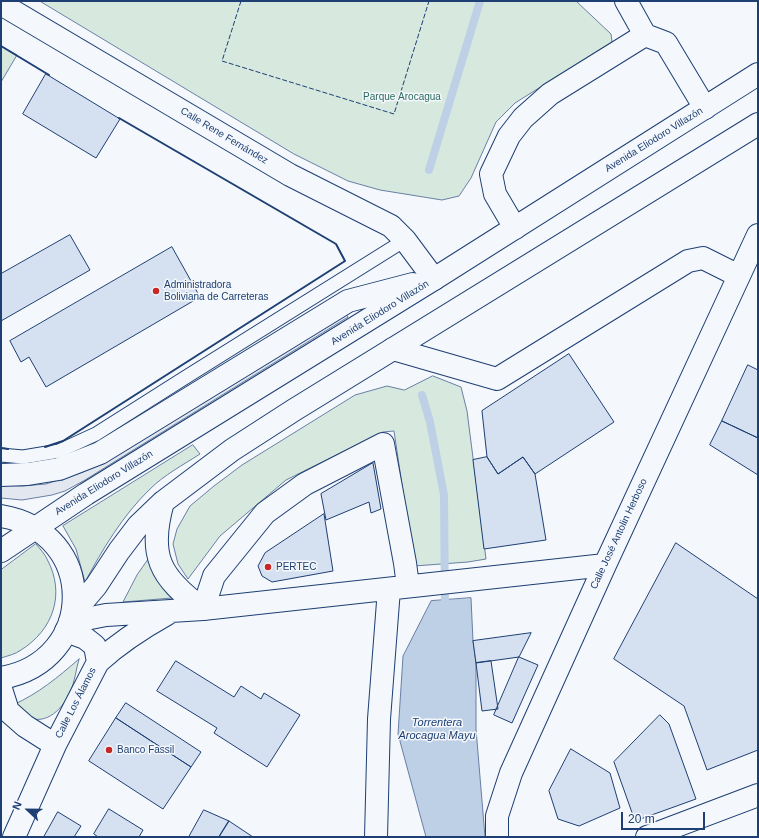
<!DOCTYPE html>
<meta charset="utf-8">
<style>
body{margin:0}
#map{position:relative;width:759px;height:838px;overflow:hidden;background:#f4f7fb;font-family:Helvetica,sans-serif}
canvas{display:block}
.frame{position:absolute;inset:0;border:2px solid #1d3f73;pointer-events:none}
.north{position:absolute;left:8px;top:790px;width:40px;height:40px;-webkit-text-stroke:3px #f4f7fb;paint-order:stroke;rotate:292deg;font-size:11px;font-weight:700;line-height:16px;text-align:center;color:#1d3f73}
.north::after{content:'';display:block;margin:auto;width:14px;height:18px;background:#1d3f73;clip-path:polygon(50% 0,100% 100%,50% 72%,0 100%)}
.scale{position:absolute;left:621px;top:812px;width:84px;height:18px;box-sizing:border-box;border:2px solid #1d3f73;border-top:0;padding-left:5px;font-size:12px;line-height:14px;white-space:nowrap;color:#1d3f73;-webkit-text-stroke:3px #f4f7fb;paint-order:stroke}
</style>
<div id="map">
<canvas width="759" height="838"></canvas>
<div class="frame"></div>
<div class="north">N</div>
<div class="scale">20 m</div>
</div>
<script>
const c = document.querySelector('canvas').getContext('2d');
c.lineJoin = 'round';
function paint(path, color) {
  c.fillStyle = color;
  c.fill(path, 'evenodd');
}
function strokePath(path, color, width, dash) {
  c.strokeStyle = color;
  c.lineWidth = width;
  c.lineCap = dash ? 'butt' : 'round';
  c.setLineDash(dash || []);
  c.stroke(path);
}
function label(font, color, halo, rows, align = 'center') {
  c.font = font + ' Helvetica,sans-serif';
  c.lineWidth = 3;
  c.setLineDash([]);
  c.textBaseline = 'middle';
  c.strokeStyle = halo;
  c.fillStyle = color;
  for (const [text, x, y, turn = 0] of rows) {
    c.save();
    c.translate(x, y);
    c.rotate((+turn || 0) * Math.PI / 180);
    c.textAlign = isNaN(turn) ? turn : align;
    if (halo) c.strokeText(text, 0, 0);
    c.fillText(text, 0, 0);
    c.restore();
  }
}
const green = new Path2D(`
 M 40,1 L 576,1 L 611,34 L 612,42 L 515,103 L 496,122 L 471,178 L 459,196 L 442,200 L 380,190 L 348,181 L 294,154 Z
 M 1,46 L 17,55 L 1,82 Z
 M 433,376 L 461,387 L 467,411 L 486,559 L 468,562 L 414,566 L 394,431 L 383,432 L 286,480 L 220,536 L 188,579 L 178,564 L 173,544 L 177,529 L 190,506 L 214,486 L 242,465 L 355,395 L 387,386 L 404,390 Z
 M 193,445 L 200,454 C 183,465 164,475 150,489 C 123,515 102,550 85,582 L 76,549 L 63,526 Z
 M 36,544 C 40,549 45,554 47,559 C 66,594 53,630 21,650 C 16,654 7,656 1,658 L 1,570 Z
 M 150,557 L 172,598 L 123,602 L 137,575 Z
 M 79,659 C 76,669 75,682 70,692 C 63,708 47,726 27,717 C 22,714 17,709 13,705 C 39,693 57,678 79,659 Z`);
paint(green, '#d7e8df');
strokePath(green, '#687fa3', 1);
const parking = new Path2D(`
 M 344,311 L 348,317 L 85,480 L 65,491 L 52,495 L 22,500 L 1,498 L 1,485 L 22,486 L 46,484 L 83,472 Z`);
paint(parking, '#e3e8f0');
strokePath(parking, '#687fa3', 1);
const water = new Path2D(`
 M 471,598 L 473,641 L 476,663 L 476,729 L 485,837 L 426,837 L 398,734 L 403,656 L 431,601 Z`);
paint(water, '#bed0e5');
strokePath(water, '#687fa3', 1);
strokePath(new Path2D(`
 M 429,170 L 480,1
 M 422,395 L 430,422 L 444,495 L 445,609`), '#bed0e5', 8);
const building = new Path2D(`
 M 46,74 L 120,119 L 96,158 L 23,114 Z
 M 70,235 L 90,270 L 1,321 L 1,274 Z
 M 172,247 L 200,297 L 46,387 L 29,357 L 21,362 L 10,341 Z
 M 569,354 L 614,422 L 535,474 L 523,457 L 498,474 L 487,457 L 482,411 Z
 M 748,365 L 758,370 L 758,438 L 722,421 Z
 M 722,421 L 758,438 L 758,475 L 710,445 Z
 M 487,457 L 498,474 L 523,457 L 535,474 L 546,540 L 484,549 L 473,460 Z
 M 373,463 L 381,509 L 371,513 L 369,502 L 326,520 L 321,494 Z
 M 324,514 L 333,571 L 272,582 L 262,576 L 258,566 L 265,553 Z
 M 676,543 L 758,599 L 758,750 L 707,770 L 684,706 L 614,659 Z
 M 531,633 L 519,657 L 476,663 L 473,641 Z
 M 519,657 L 538,665 L 512,723 L 494,715 Z
 M 176,661 L 234,697 L 241,686 L 261,699 L 264,693 L 300,715 L 267,767 L 214,733 L 217,728 L 157,691 Z
 M 491,661 L 498,709 L 482,711 L 476,663 Z
 M 126,703 L 201,752 L 191,767 L 116,718 Z
 M 660,715 L 669,724 L 696,799 L 635,821 L 614,762 Z
 M 116,718 L 191,767 L 163,809 L 89,761 Z
 M 571,749 L 610,773 L 620,808 L 579,826 L 558,819 L 549,791 Z
 M 109,809 L 143,830 L 139,837 L 98,837 L 94,834 Z
 M 204,810 L 229,821 L 219,837 L 189,837 Z
 M 58,812 L 81,826 L 74,837 L 44,837 Z
 M 229,821 L 253,837 L 219,837 Z`);
paint(building, '#d5e0f0');
strokePath(building, '#1d3f73', 1);
const lane = new Path2D(`
 M 1,455 L 23,457 L 59,451 L 96,434 L 186,377 L 405,240`);
const street = new Path2D(`
 M 626,1 L 645,35 L 666,43 L 705,108
 M 1,4 L 290,175 L 391,226 L 405,240 L 434,279
 M 515,228 L 495,194 L 491,174 L 509,136 L 523,118 L 550,94 L 645,35
 M 393,349 L 497,379 L 688,261 L 703,258 L 739,276
 M 203,609 L 214,576 L 265,513 L 305,484 L 383,444 L 405,563 L 408,586
 M 70,622 L 106,615 L 203,609 L 605,565
 M 98,662 C 119,643 142,628 167,614
 M 1,689 L 8,711 L 25,726 L 55,745
 M 14,837 L 55,745 L 98,662 L 95,646 L 85,638 L 66,631
 M 376,837 L 379,719 L 389,589
 M 497,837 L 497,816 L 511,773 L 605,565 L 758,235
 M 647,837 L 758,795`);
const highway = new Path2D(`
 M 1,475 L 28,474 L 59,469 L 100,453 L 348,301 L 413,284
 M 163,502 C 148,555 159,577 203,609
 M 1,516 C 98,532 98,661 1,678
 M 1,551 L 86,494 L 434,279 L 758,74
 M 72,614 L 96,586 L 119,551 L 138,526 L 163,502 L 232,450 L 294,410 L 758,124`);
strokePath(lane, '#1d3f73', 15);
strokePath(street, '#1d3f73', 24);
strokePath(highway, '#1d3f73', 24);
strokePath(lane, '#f4f7fb', 13);
strokePath(street, '#f4f7fb', 22);
strokePath(highway, '#f4f7fb', 22);
strokePath(new Path2D(`
 M 241,1 L 222,61 L 394,114 L 429,1`), '#1d3f73', 1, [5, 2]);
strokePath(new Path2D(`
 M 1,46 L 49,75
 M 45,447 L 63,441 L 345,261 L 336,244 L 119,118
 M 1,448 L 8,449`), '#1d3f73', 2);
for (const [x, y, r, color] of [
 [156,291,4,"#c62828"],
 [268,567,4,"#c62828"],
 [109,750,4,"#c62828"]
]) {
  const dot = new Path2D();
  dot.arc(x, y, r, 0, 2 * Math.PI);
  c.fillStyle = color;
  c.fill(dot);
  strokePath(dot, '#f4f7fb', 1.5);
}
label('10px', '#2c6c60', '#f4f7fb', [
 ["Parque Arocagua",402,97]
]);
label('10px', '#1d3f73', '#f4f7fb', [
 ["Calle Rene Fernández",224,136,31],
 ["Avenida Eliodoro Villazón",654,140,-32],
 ["Avenida Eliodoro Villazón",380,313,-32],
 ["Avenida Eliodoro Villazón",104,483,-32],
 ["Calle José Antolin Herboso",619,534,-65],
 ["Calle Los Álamos",76,703,-63]
]);
label('10px', '#1d3f73', '#f4f7fb', [
 ["Administradora",164,285],
 ["Boliviana de Carreteras",164,297],
 ["PERTEC",276,567],
 ["Banco Fassil",117,750]
], 'left');
label('italic 11px', '#1d3f73', '#f4f7fb', [
 ["Torrentera",437,723],
 ["Arocagua Mayu",437,736]
]);
</script>
